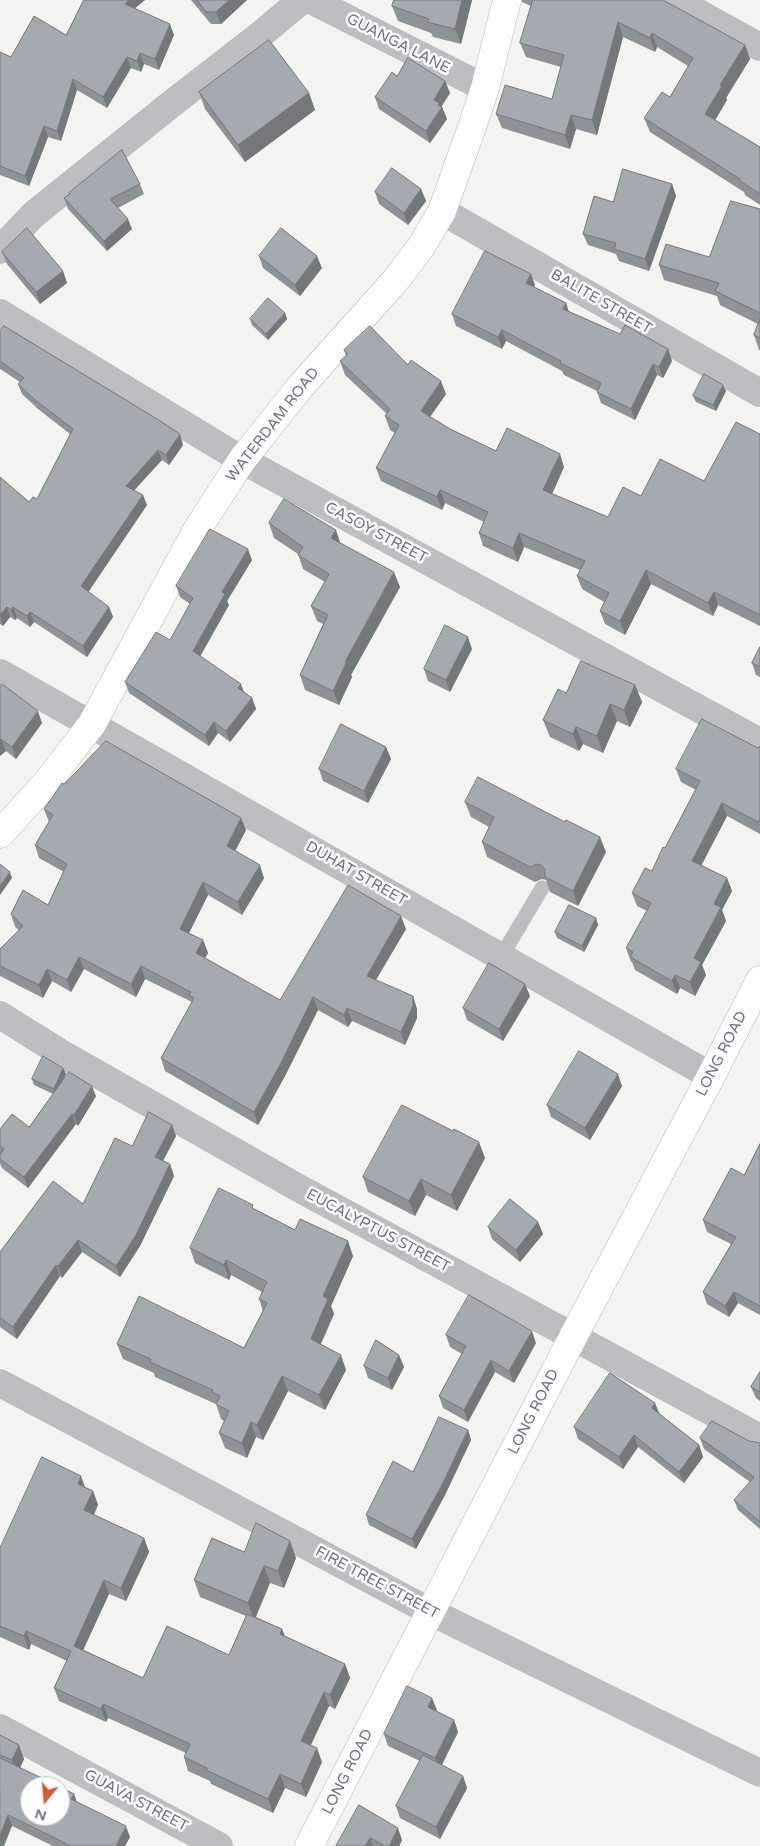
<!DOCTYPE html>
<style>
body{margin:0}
#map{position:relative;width:760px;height:1846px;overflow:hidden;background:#f3f4f0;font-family:"Varela Round",sans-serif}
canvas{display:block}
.north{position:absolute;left:20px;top:1776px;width:50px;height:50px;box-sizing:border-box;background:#fff;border:1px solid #c2c7cb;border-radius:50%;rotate:197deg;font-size:14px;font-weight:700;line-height:20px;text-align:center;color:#66737e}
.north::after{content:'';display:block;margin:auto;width:18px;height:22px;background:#cd5c37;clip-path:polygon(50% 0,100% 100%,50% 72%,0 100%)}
</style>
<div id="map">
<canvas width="760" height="1846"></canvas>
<div class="north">N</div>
</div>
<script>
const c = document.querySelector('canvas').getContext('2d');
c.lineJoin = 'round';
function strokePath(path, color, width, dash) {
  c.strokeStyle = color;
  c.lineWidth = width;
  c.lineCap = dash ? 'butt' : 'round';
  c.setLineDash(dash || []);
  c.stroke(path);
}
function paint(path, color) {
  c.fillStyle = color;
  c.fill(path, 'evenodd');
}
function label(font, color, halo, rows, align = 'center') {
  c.font = font + ' "Varela Round",sans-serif';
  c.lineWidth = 5;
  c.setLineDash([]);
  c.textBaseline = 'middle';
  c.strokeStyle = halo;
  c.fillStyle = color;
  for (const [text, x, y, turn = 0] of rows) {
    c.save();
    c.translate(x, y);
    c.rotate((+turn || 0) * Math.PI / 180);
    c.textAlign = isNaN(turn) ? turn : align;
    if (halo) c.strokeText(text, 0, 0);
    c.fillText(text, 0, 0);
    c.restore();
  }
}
const secondary = new Path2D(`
 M 0,834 L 48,781 L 92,724 L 197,530 L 242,460 L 300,387 L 395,281 L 421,247 L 442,211 L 471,130 L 485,88 L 507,0
 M 309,1846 L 573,1337 L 711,1076 L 760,980`);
strokePath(secondary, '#b0b4b8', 29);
strokePath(new Path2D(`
 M 501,957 L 542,888`), '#bbbfc2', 15);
strokePath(new Path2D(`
 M 311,0 L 485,88
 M 675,0 L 760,47
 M 442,211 L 760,393
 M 0,250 L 33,215 L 170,105 L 260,35 L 302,0
 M 0,313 L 242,460 L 760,742
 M 0,673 L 711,1076
 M 0,1015 L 64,1055 L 295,1186 L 760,1438
 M 0,1383 L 431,1612 L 760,1773
 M 0,1728 L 219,1846`), '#bbbfc2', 28);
strokePath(secondary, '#fff', 28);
paint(new Path2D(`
 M 84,0 L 145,0 L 135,8 L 174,35 L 159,70 L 144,64 L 141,72 L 131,68 L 107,108 L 77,90 L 61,141 L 48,137 L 29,186 L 0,175 L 0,52 L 11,57 L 66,35 Z
 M 191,0 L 247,0 L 221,24 L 211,24 Z
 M 394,0 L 472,0 L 461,44 L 433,37 L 431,33 L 398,21 L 392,6 Z
 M 522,0 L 663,0 L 745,45 L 750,59 L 726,98 L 727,100 L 715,120 L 760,147 L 760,205 L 745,195 L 744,192 L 650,132 L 644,118 L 670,97 L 688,66 L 657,47 L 655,52 L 623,37 L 597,135 L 576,129 L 570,149 L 502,128 L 496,114 L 552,99 L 561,67 L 526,57 L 520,43 L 531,6 L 522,2 Z
 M 397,76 L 445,81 L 450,93 L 442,106 L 442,107 L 447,119 L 430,143 L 379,109 L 375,97 Z
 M 199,92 L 309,93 L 315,110 L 245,162 L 205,109 Z
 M 140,184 L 144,194 L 118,208 L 132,229 L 107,251 L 68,209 L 64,198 L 69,194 L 69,193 Z
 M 672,184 L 676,196 L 649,271 L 619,261 L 616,254 L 588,245 L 583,234 L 613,202 Z
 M 421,189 L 426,201 L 408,225 L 379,204 L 375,192 Z
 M 760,209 L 760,350 L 759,350 L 754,335 L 758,324 L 720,305 L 717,296 L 664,280 L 659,265 L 709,257 Z
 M 2,252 L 63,271 L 67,283 L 40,304 L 7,264 Z
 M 259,256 L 322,268 L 300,296 L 263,268 Z
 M 535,285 L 534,287 L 566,303 L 568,311 L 620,334 L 668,349 L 672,361 L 663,378 L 657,375 L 635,420 L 601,403 L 597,392 L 597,391 L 564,375 L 562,371 L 506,341 L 502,349 L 456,326 L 452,314 Z
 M 285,313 L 287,319 L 268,340 L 252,325 L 250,319 Z
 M 0,331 L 183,445 L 169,465 L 162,460 L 134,490 L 147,505 L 88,592 L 109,607 L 113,617 L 87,657 L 34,622 L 30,627 L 17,618 L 15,620 L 10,617 L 3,626 L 0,624 L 0,477 L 29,502 L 37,499 L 70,434 L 38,409 L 22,394 L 18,384 L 20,382 L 0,369 Z
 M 344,350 L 408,365 L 446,394 L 430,417 L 450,429 L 496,451 L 564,467 L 552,494 L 608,517 L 641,496 L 704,481 L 760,434 L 760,626 L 718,605 L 713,616 L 651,584 L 625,635 L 605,624 L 600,611 L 604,602 L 582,589 L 577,576 L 580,570 L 524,547 L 518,562 L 483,546 L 479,533 L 484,522 L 445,503 L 442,510 L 381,481 L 376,468 L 395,433 L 390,430 L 385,416 L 387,414 L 345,375 L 340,361 L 346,356 Z
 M 726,391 L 716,411 L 696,402 L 693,396 Z
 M 269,523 L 341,543 L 400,587 L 351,675 L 352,677 L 339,705 L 305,690 L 300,675 L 323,624 L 317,621 L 311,606 L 325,582 L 303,569 L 298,554 L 274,538 Z
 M 252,560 L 227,601 L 229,605 L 200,656 L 252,698 L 256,709 L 230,742 L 218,733 L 209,746 L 129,693 L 125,682 L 170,640 L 190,604 L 180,597 L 176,586 Z
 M 760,647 L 760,677 L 756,675 L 752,663 Z
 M 472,649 L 450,692 L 428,681 L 424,669 Z
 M 635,685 L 642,702 L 630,727 L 617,721 L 603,753 L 583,744 L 579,751 L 550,737 L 543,720 L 566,693 Z
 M 0,686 L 42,723 L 16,759 L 6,751 L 0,756 Z
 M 760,746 L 760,834 L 727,816 L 701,865 L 727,878 L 732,891 L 722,910 L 726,921 L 702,965 L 706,975 L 695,996 L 680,988 L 677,994 L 635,970 L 632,962 L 631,962 L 626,948 L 647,911 L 637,906 L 632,893 L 652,871 L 665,848 L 696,790 L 681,782 L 676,769 L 758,748 Z
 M 386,747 L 391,759 L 368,803 L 323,781 L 319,769 Z
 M 64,784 L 241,818 L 246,830 L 235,851 L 264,878 L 242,915 L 208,895 L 189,933 L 203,940 L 208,953 L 205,958 L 280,1000 L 406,929 L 376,980 L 417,1009 L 417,1018 L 405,1045 L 352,1021 L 348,1027 L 318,1010 L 285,1076 L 258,1125 L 165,1071 L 161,1058 L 192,1002 L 145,979 L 136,997 L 84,969 L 71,992 L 52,981 L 43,998 L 0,976 L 0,949 L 19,930 L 15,927 L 11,914 L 48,905 L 64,872 L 39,858 L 35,845 L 49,822 L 44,809 Z
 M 465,802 L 606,852 L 578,906 L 550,892 L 546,880 L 542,879 L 535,882 L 487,857 L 482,842 L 489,827 L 471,817 Z
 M 596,918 L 598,925 L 584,952 L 557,938 L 555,932 Z
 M 530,996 L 503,1041 L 467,1020 L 463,1008 Z
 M 63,1068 L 66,1074 L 62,1081 L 96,1096 L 78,1126 L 76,1124 L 28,1188 L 2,1168 L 0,1163 L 0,1129 L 29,1127 L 53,1094 L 34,1085 L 32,1079 Z
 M 622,1086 L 590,1140 L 551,1117 L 547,1105 Z
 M 172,1125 L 176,1136 L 163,1161 L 170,1164 L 174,1176 L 140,1246 L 120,1277 L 82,1252 L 62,1278 L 60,1276 L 17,1339 L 0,1327 L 0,1252 L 83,1204 L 132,1146 Z
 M 453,1131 L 485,1158 L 457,1211 L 426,1195 L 415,1216 L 368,1192 L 363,1177 Z
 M 760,1144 L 760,1315 L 738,1303 L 729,1317 L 707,1304 L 703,1292 L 731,1244 L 707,1232 L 703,1220 L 744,1175 Z
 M 255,1209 L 295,1230 L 353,1256 L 331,1306 L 334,1314 L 321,1344 L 346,1370 L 325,1410 L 288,1391 L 263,1440 L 256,1437 L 247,1458 L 225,1448 L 219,1433 L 224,1421 L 221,1419 L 216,1404 L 155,1377 L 154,1373 L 123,1359 L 117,1344 L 244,1348 L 263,1311 L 259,1299 L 262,1292 L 231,1275 L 229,1280 L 195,1263 L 190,1248 Z
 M 538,1222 L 543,1234 L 520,1262 L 492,1239 L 488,1227 Z
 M 446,1335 L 536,1343 L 514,1383 L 495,1372 L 468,1422 L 443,1408 L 439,1396 L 462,1354 L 450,1347 Z
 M 399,1355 L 404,1367 L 392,1390 L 368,1378 L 364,1366 Z
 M 760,1372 L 760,1401 L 756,1398 L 751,1387 Z
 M 655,1403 L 659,1414 L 699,1445 L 703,1457 L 684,1483 L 638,1447 L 623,1469 L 578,1439 L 574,1427 Z
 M 468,1430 L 471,1440 L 445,1495 L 416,1549 L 369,1525 L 366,1515 L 413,1472 Z
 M 700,1438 L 760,1443 L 760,1529 L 738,1510 L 734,1500 L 750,1482 L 704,1449 Z
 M 86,1488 L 93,1491 L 98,1505 L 94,1515 L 144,1538 L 149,1552 L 126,1601 L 109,1594 L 83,1650 L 143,1678 L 229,1655 L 246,1616 L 200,1597 L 194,1580 L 244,1552 L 296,1558 L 284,1588 L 270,1583 L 256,1617 L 282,1629 L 285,1636 L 345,1664 L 350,1678 L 335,1709 L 329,1706 L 311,1745 L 322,1762 L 306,1797 L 285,1788 L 273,1813 L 211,1784 L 210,1781 L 188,1771 L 184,1757 L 186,1753 L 108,1718 L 106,1722 L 59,1701 L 54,1688 L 67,1661 L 31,1644 L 29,1650 L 0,1637 L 0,1548 Z
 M 437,1710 L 436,1711 L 454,1720 L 458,1732 L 442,1765 L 463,1776 L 467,1788 L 440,1839 L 400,1818 L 396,1806 L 420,1761 L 388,1746 L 384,1734 Z
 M 0,1735 L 24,1759 L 20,1768 L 74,1794 L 76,1801 L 130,1837 L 125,1846 L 53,1846 L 12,1826 L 0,1846 Z
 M 359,1805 L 402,1840 L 399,1846 L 336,1846 Z`), '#8d9397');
paint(new Path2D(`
 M 129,0 L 145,0 L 128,14 L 125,4 Z
 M 229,0 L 247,0 L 221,24 L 216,12 Z
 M 462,0 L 472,0 L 461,44 L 455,29 Z
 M 618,22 L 623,37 L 597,135 L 592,120 Z
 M 170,24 L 174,35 L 159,70 L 155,59 Z
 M 652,33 L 657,47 L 655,52 L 650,38 Z
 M 745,45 L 750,59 L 726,98 L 727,100 L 710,129 L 705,114 L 720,85 Z
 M 140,53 L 144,64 L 141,72 L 137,61 Z
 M 127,57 L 131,68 L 107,108 L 103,97 Z
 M 73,79 L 77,90 L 61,141 L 57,131 Z
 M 445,81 L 450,93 L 440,108 L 442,107 L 447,119 L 430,143 L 426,131 L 434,100 Z
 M 309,93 L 315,110 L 245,162 L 238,145 Z
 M 571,115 L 576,129 L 570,149 L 565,135 Z
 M 44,126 L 48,137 L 29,186 L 25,176 Z
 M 672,184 L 676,196 L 649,271 L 645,259 Z
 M 421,189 L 426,201 L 408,225 L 404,213 Z
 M 128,219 L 132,229 L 107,251 L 104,241 Z
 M 317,256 L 322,268 L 300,296 L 295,285 Z
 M 63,271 L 67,283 L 40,304 L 36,292 Z
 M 531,274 L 535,285 L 530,294 L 526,283 Z
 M 566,303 L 570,315 L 563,309 Z
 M 285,313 L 287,319 L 268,340 L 266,334 Z
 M 502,330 L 506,341 L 502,349 L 498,337 Z
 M 668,349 L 672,361 L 663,378 L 659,367 Z
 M 653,364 L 657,375 L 635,420 L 631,409 Z
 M 441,381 L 446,394 L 425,424 L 421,411 Z
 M 723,385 L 726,391 L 716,411 L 713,405 Z
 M 180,434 L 183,445 L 169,465 L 166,455 Z
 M 158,450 L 162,460 L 129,496 L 126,486 Z
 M 560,454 L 564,467 L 548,503 L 543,490 Z
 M 440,490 L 445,503 L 442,510 L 437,497 Z
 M 143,495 L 147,505 L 85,597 L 81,586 Z
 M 336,530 L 341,545 L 331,538 Z
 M 519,533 L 524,547 L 518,562 L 513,548 Z
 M 248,549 L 252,560 L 227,601 L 229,605 L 197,662 L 193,651 L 222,592 Z
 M 646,570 L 651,584 L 625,635 L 620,621 Z
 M 394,572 L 400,587 L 351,675 L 352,677 L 339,705 L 333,691 L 345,662 Z
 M 714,592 L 718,605 L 713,616 L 708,603 Z
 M 7,607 L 10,617 L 3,626 L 0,615 Z
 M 13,607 L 17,618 L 15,620 L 11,610 Z
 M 109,607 L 113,617 L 87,657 L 83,646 Z
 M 30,612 L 34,622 L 30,627 L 27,616 Z
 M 468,637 L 472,649 L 450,692 L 446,680 Z
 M 241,684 L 245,695 L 238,688 Z
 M 635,685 L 642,702 L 630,727 L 624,710 Z
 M 252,698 L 256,709 L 230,742 L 226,731 Z
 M 610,704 L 617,721 L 603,753 L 597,736 Z
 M 38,711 L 42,723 L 16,759 L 12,747 Z
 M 214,722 L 218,733 L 209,746 L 205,735 Z
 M 576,727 L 583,744 L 579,751 L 573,734 Z
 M 1,739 L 6,751 L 0,756 L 0,740 Z
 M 386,747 L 391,759 L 368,803 L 364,791 Z
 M 722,803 L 727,816 L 697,874 L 692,861 Z
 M 241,818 L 246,830 L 231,859 L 227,846 Z
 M 600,837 L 606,852 L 578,906 L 573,891 Z
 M 260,865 L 264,878 L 242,915 L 238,902 Z
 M 10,872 L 12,878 L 0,895 L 0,886 Z
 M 727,878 L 732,891 L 722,910 L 726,921 L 702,965 L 706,975 L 695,996 L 690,982 L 694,958 L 714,904 Z
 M 203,882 L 208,895 L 185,941 L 180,929 Z
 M 401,916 L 406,929 L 371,988 L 367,976 Z
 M 596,918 L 598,925 L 584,952 L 582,946 Z
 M 203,940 L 208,953 L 201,966 L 196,953 Z
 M 79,957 L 84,969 L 71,992 L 67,980 Z
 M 141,966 L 145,979 L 136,997 L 131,984 Z
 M 47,969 L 52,981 L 43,998 L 39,985 Z
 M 675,975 L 680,988 L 677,994 L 672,981 Z
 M 525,984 L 530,996 L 503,1041 L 499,1029 Z
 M 413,996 L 417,1009 L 417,1018 L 405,1045 L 401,1032 Z
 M 313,997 L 318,1010 L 285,1076 L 258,1125 L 254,1112 Z
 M 347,1008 L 352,1021 L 348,1027 L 344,1015 Z
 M 63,1068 L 66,1074 L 56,1095 L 54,1089 Z
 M 618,1074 L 622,1086 L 590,1140 L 585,1128 Z
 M 92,1086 L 96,1096 L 78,1126 L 74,1115 Z
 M 72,1114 L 76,1124 L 28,1188 L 24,1177 Z
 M 172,1125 L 176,1136 L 159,1168 L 155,1157 Z
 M 479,1142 L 485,1158 L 457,1211 L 451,1195 Z
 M 170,1164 L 174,1176 L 140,1246 L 120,1277 L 116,1266 Z
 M 421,1179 L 426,1195 L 415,1216 L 409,1201 Z
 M 538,1222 L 543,1234 L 520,1262 L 516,1250 Z
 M 78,1240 L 82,1252 L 62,1278 L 58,1266 Z
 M 348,1241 L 353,1256 L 331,1306 L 334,1314 L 316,1354 L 311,1339 L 323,1296 Z
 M 226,1260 L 231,1275 L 229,1280 L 224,1265 Z
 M 56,1265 L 60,1276 L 17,1339 L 13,1327 Z
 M 734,1292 L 738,1303 L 729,1317 L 725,1306 Z
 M 532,1331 L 536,1343 L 514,1383 L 509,1371 Z
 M 341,1355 L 346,1370 L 325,1410 L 319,1395 Z
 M 399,1355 L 404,1367 L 392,1390 L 388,1378 Z
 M 491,1360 L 495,1372 L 468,1422 L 464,1410 Z
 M 282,1376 L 288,1391 L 263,1440 L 257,1425 Z
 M 655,1403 L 660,1415 L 652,1408 Z
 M 251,1422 L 256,1437 L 247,1458 L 242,1443 Z
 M 468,1430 L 471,1440 L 445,1495 L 416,1549 L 412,1539 Z
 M 634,1435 L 638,1447 L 623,1469 L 619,1457 Z
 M 699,1445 L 703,1457 L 684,1483 L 679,1472 Z
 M 81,1476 L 86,1490 L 78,1484 Z
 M 93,1491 L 98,1505 L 89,1524 L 84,1510 Z
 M 144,1538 L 149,1552 L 126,1601 L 121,1588 Z
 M 290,1541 L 296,1558 L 284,1588 L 278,1571 Z
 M 264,1566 L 270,1583 L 254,1620 L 248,1603 Z
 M 104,1580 L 109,1594 L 79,1659 L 74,1646 Z
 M 282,1629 L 287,1643 L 280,1634 Z
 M 26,1631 L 31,1644 L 29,1650 L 24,1636 Z
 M 345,1664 L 350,1678 L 335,1709 L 330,1695 Z
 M 324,1692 L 329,1706 L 306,1755 L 301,1741 Z
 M 432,1698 L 437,1710 L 432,1719 L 428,1707 Z
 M 103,1704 L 108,1718 L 106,1722 L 101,1709 Z
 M 454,1720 L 458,1732 L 439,1770 L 435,1758 Z
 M 19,1745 L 24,1759 L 17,1774 L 12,1760 Z
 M 317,1748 L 322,1762 L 306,1797 L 301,1784 Z
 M 280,1774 L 285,1788 L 273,1813 L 268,1799 Z
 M 463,1776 L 467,1788 L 440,1839 L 436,1827 Z
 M 74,1794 L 78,1805 L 71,1799 Z
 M 8,1815 L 12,1826 L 4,1846 L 0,1846 L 0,1836 Z
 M 126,1826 L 130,1837 L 125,1846 L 116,1846 Z
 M 398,1828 L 402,1840 L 399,1846 L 389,1846 Z
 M 370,1838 L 373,1846 L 365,1846 Z`), '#73787b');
const building = new Path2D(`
 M 84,0 L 129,0 L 125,4 L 170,24 L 155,59 L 140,53 L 137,61 L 127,57 L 103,97 L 73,79 L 57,131 L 44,126 L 25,176 L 0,166 L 0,52 L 11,57 L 34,16 L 66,35 Z
 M 197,0 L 229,0 L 216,12 L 207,12 Z
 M 394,0 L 462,0 L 455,29 L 427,22 L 429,19 L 392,6 Z
 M 533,0 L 663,0 L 745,45 L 720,85 L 722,86 L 705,114 L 760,147 L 760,194 L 739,180 L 740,179 L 644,118 L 662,92 L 670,97 L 693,58 L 652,33 L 650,38 L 618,22 L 592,120 L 571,115 L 565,135 L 496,114 L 505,85 L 552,99 L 564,55 L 520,43 Z
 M 269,40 L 309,93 L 238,145 L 199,92 Z
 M 408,58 L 445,81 L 434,100 L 439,103 L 438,105 L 442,107 L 426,131 L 375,97 L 392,72 L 397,76 Z
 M 122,150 L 140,184 L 110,199 L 128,219 L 104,241 L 64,198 L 70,194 L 69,193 Z
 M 392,168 L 421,189 L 404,213 L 375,192 Z
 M 623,169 L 672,184 L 645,259 L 614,249 L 616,243 L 583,234 L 594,196 L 613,202 Z
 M 731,201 L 760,209 L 760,313 L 715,291 L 719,283 L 659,265 L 666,244 L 709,257 Z
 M 27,228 L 63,271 L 36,292 L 2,252 Z
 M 281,228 L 317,256 L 295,285 L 259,256 Z
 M 485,251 L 531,274 L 526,283 L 566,303 L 563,309 L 620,334 L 625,325 L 668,349 L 659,367 L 653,364 L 631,409 L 597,392 L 601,383 L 560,363 L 561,361 L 502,330 L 498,337 L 452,314 Z
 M 268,298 L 285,313 L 266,334 L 250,319 Z
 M 760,319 L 760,338 L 754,335 Z
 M 4,326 L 157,419 L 180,434 L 166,455 L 158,450 L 126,486 L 143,495 L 81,586 L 109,607 L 83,646 L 30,612 L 27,616 L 13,607 L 11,610 L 7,607 L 0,615 L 0,477 L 29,502 L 33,497 L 37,499 L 73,429 L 34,399 L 18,384 L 24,378 L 0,361 L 0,331 Z
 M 370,326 L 408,365 L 411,360 L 441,381 L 421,411 L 450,429 L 496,451 L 507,428 L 560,454 L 543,490 L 608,517 L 623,487 L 641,496 L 660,459 L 704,481 L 736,422 L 760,434 L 760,615 L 714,592 L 708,603 L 646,570 L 620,621 L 600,611 L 609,593 L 577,576 L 585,561 L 519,533 L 513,548 L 479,533 L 488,512 L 440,490 L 437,497 L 376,468 L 399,425 L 385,416 L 390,409 L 340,361 L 348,354 L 344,350 Z
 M 704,374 L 723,385 L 713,405 L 693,396 Z
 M 284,499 L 336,530 L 331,538 L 394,572 L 345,662 L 346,663 L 333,691 L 300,675 L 328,615 L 311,606 L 329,574 L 298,555 L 303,547 L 269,523 Z
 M 210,529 L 248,549 L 222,592 L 225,594 L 193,651 L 241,684 L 238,688 L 252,698 L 226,731 L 214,722 L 205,735 L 125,682 L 156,632 L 170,640 L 193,598 L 176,586 Z
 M 445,625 L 468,637 L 446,680 L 424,669 Z
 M 760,647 L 760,667 L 752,663 Z
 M 581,661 L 635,685 L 624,710 L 610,704 L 597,736 L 576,727 L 573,734 L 543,720 L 558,689 L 566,693 Z
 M 2,684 L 38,711 L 12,747 L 1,739 L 0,740 L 0,686 Z
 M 702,719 L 758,748 L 760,746 L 760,819 L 758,822 L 722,803 L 692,861 L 727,878 L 714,904 L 721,907 L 694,958 L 701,962 L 690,982 L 675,975 L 672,981 L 630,957 L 633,952 L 626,948 L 651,903 L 632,893 L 645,868 L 652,871 L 663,847 L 665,848 L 700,781 L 676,769 Z
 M 341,724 L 386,747 L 364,791 L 319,769 Z
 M 106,741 L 241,818 L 227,846 L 260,865 L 238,902 L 203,882 L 180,929 L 203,940 L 196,953 L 280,1000 L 348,885 L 401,916 L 367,976 L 413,996 L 413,1006 L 401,1032 L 347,1008 L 344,1015 L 313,997 L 281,1063 L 254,1112 L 161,1058 L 194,998 L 189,995 L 191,992 L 141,966 L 131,984 L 79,957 L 67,980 L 47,969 L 39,985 L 0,966 L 0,949 L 23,926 L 11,914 L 23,890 L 48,905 L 67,864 L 35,845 L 53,815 L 44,809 L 62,783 L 64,784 Z
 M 478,777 L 565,822 L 566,820 L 600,837 L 573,891 L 545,877 L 545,869 L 541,865 L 536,864 L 530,867 L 482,842 L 494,817 L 465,802 Z
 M 0,864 L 10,872 L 0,886 Z
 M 569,905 L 596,918 L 582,946 L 555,932 Z
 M 489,963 L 525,984 L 499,1029 L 463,1008 Z
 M 579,1051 L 618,1074 L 585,1128 L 547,1105 Z
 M 43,1056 L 63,1068 L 54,1089 L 32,1079 Z
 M 69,1072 L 92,1086 L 74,1115 L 72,1114 L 24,1177 L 0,1159 L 0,1155 L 4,1149 L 0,1146 L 0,1129 L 12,1114 L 29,1127 Z
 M 402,1105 L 453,1131 L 454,1129 L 479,1142 L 451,1195 L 421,1179 L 409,1201 L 363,1177 Z
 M 149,1112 L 172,1125 L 155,1157 L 170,1164 L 136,1235 L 116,1266 L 78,1240 L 58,1266 L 56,1265 L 13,1327 L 0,1318 L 0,1252 L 53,1181 L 83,1204 L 115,1138 L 132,1146 Z
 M 760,1144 L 760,1306 L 734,1292 L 725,1306 L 703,1292 L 736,1237 L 703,1220 L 731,1168 L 744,1175 Z
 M 219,1188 L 253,1205 L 252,1208 L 295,1230 L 300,1219 L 348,1241 L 323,1296 L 328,1299 L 311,1339 L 341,1355 L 319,1395 L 282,1376 L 257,1425 L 251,1422 L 242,1443 L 219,1433 L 229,1411 L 216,1404 L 220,1396 L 212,1392 L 213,1390 L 150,1362 L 151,1359 L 117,1344 L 139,1296 L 244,1348 L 267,1303 L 259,1299 L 267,1282 L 226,1260 L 224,1265 L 190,1248 Z
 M 510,1199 L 538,1222 L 516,1250 L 488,1227 Z
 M 469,1295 L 532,1331 L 509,1371 L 491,1360 L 464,1410 L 439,1396 L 466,1346 L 446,1335 Z
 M 376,1340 L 399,1355 L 388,1378 L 364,1366 Z
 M 760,1372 L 760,1392 L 751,1387 Z
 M 610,1373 L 655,1403 L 652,1408 L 699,1445 L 679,1472 L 634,1435 L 619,1457 L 574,1427 Z
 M 439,1417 L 468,1430 L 442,1485 L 412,1539 L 366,1515 L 393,1461 L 413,1472 Z
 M 712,1421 L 749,1441 L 760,1443 L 760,1522 L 734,1500 L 754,1477 L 700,1438 Z
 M 42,1457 L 81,1476 L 78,1484 L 93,1491 L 84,1510 L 144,1538 L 121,1588 L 104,1580 L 74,1646 L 143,1678 L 167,1626 L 229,1655 L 247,1614 L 282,1629 L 280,1634 L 345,1664 L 330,1695 L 324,1692 L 301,1741 L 317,1748 L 301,1784 L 280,1774 L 268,1799 L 206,1770 L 207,1768 L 184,1757 L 190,1744 L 103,1704 L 101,1709 L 54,1688 L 71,1651 L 26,1631 L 24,1636 L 0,1626 L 0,1548 Z
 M 256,1523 L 290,1541 L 278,1571 L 264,1566 L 248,1603 L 194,1580 L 212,1538 L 244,1552 Z
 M 407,1686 L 432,1698 L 428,1707 L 454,1720 L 435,1758 L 384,1734 Z
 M 0,1735 L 19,1745 L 12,1760 L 0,1755 Z
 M 423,1755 L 463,1776 L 436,1827 L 396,1806 Z
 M 0,1758 L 58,1786 L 30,1786 L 30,1816 L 60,1816 L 60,1787 L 74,1794 L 71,1799 L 126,1826 L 116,1846 L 71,1846 L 8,1815 L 0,1836 Z
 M 359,1805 L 398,1828 L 389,1846 L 385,1846 L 370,1838 L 365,1846 L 336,1846 Z`);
paint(building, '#a4abb0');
strokePath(building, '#73787b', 1);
label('15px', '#66737e', '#fff', [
 ["GUANGA LANE",398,44,27],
 ["BALITE STREET",601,302,30],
 ["WATERDAM ROAD",273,425,-52],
 ["CASOY STREET",376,533,28],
 ["DUHAT STREET",356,874,30],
 ["LONG ROAD",722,1054,-63],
 ["EUCALYPTUS STREET",378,1231,28],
 ["LONG ROAD",534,1412,-63],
 ["FIRE TREE STREET",377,1583,28],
 ["LONG ROAD",348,1772,-63],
 ["GUAVA STREET",136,1801,28]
]);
</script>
